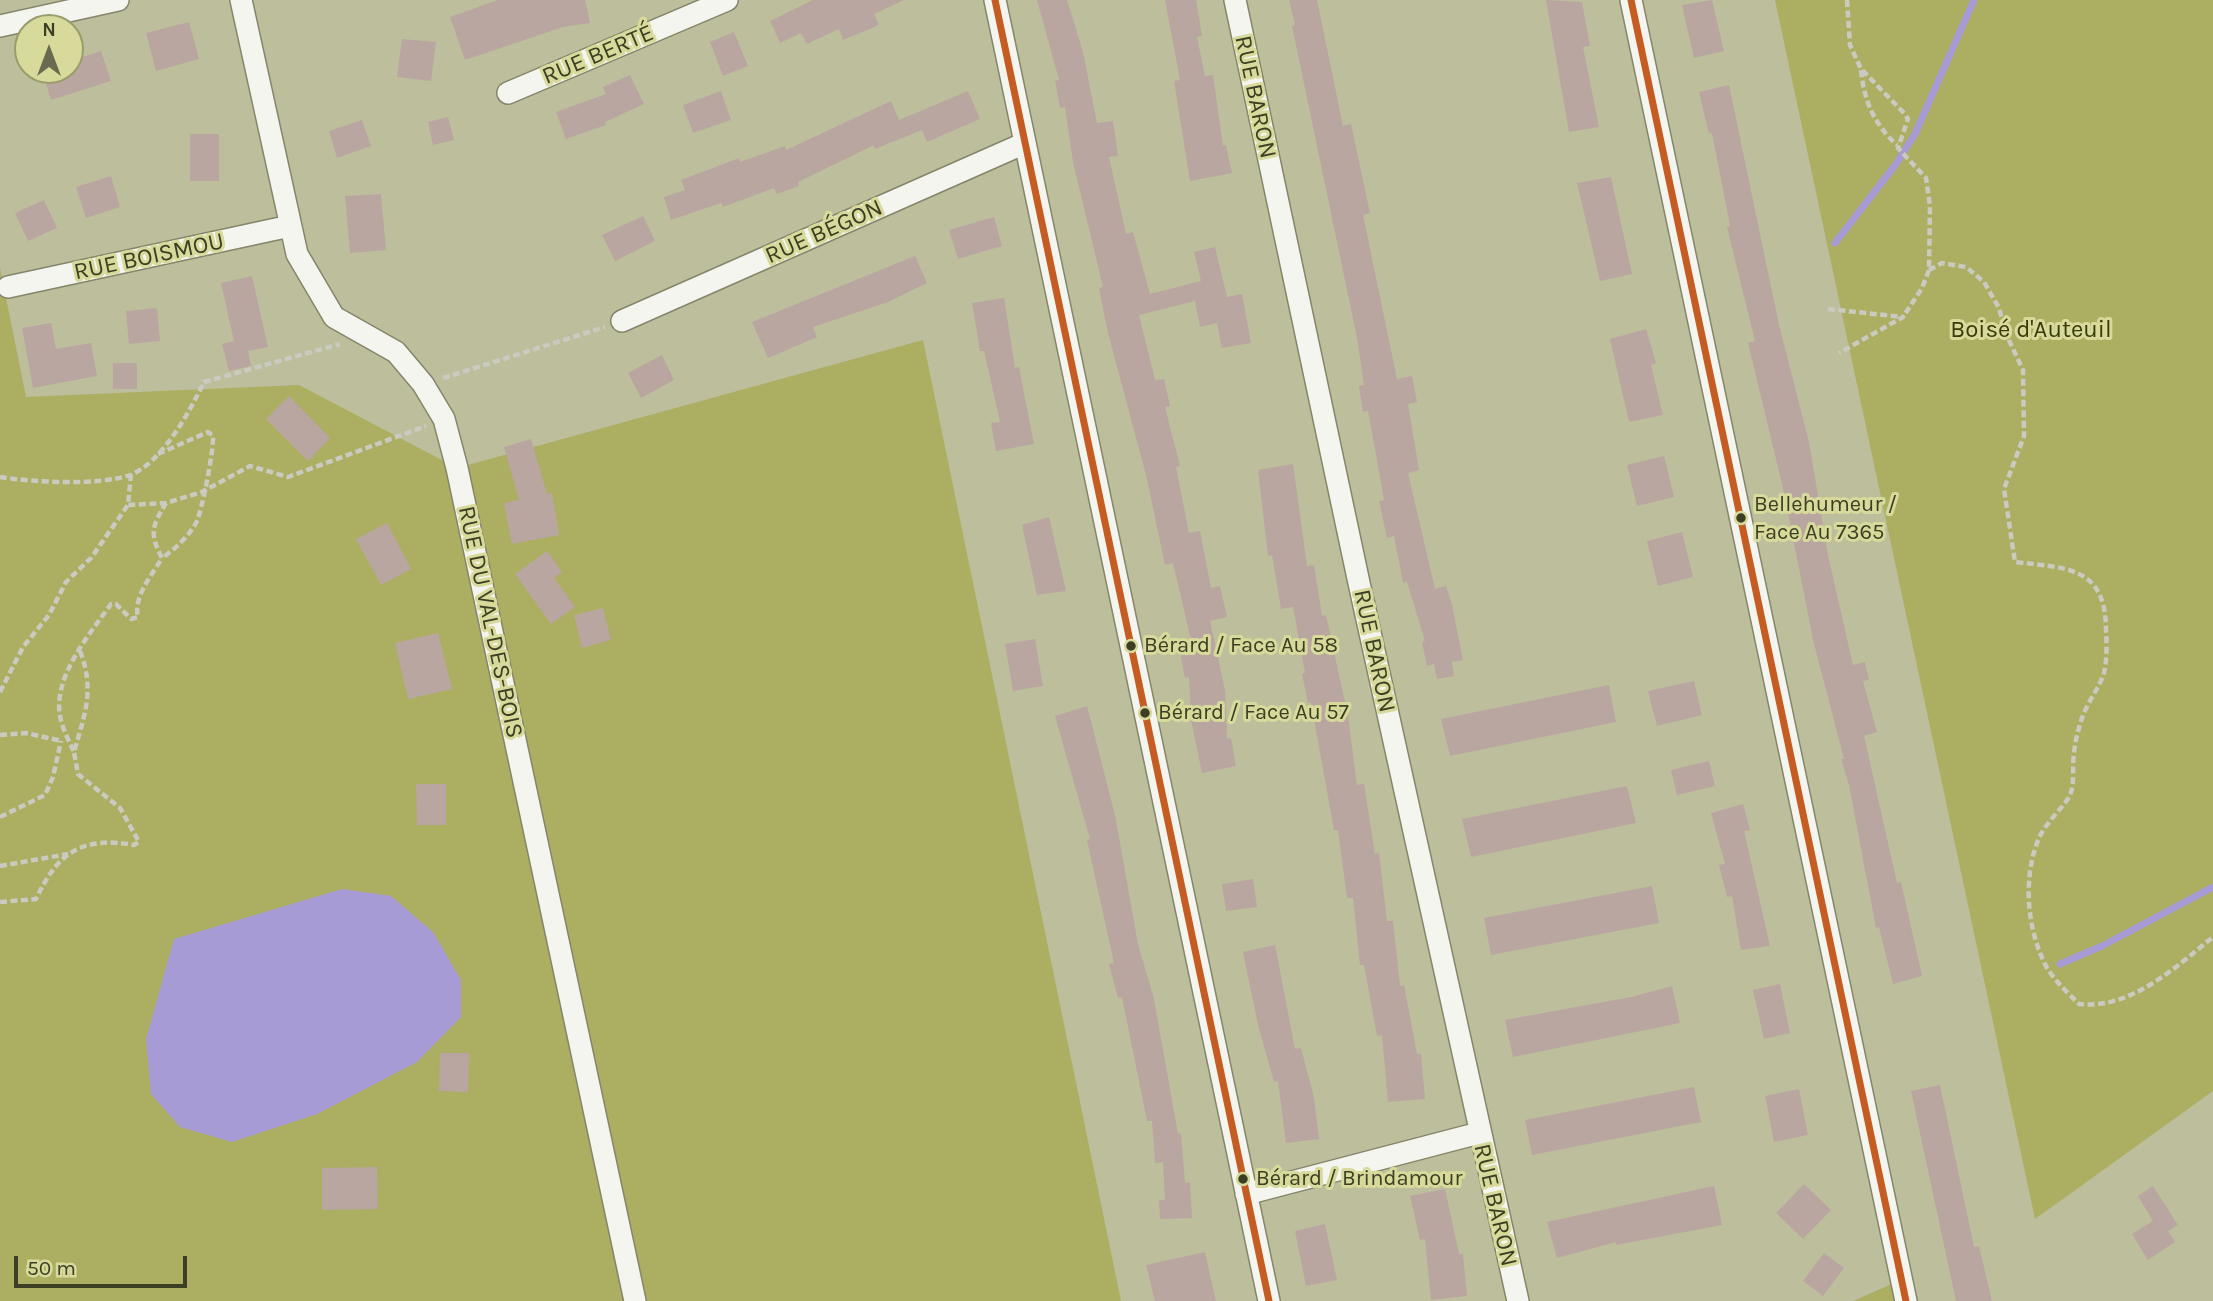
<!DOCTYPE html>
<meta charset="utf-8">
<style>
body{margin:0}
#map{position:relative;width:2213px;height:1301px;overflow:hidden;background:#bdbe9c;font-family:Karla,sans-serif}
canvas{display:block}
.north{position:absolute;left:14px;top:14px;width:70px;height:70px;box-sizing:border-box;background:#d7da9a;border:2px solid #999c6b;border-radius:50%;rotate:0deg;font-size:19px;font-weight:700;line-height:28px;text-align:center;color:#3d3f24}
.north::after{content:'';display:block;margin:auto;width:24px;height:32px;background:#6a6b4e;clip-path:polygon(50% 0,100% 100%,50% 72%,0 100%)}
.scale{position:absolute;left:14px;top:1256px;width:173px;height:32px;box-sizing:border-box;border:4px solid #3d3f24;border-top:0;padding-left:9px;font-size:21px;line-height:24px;white-space:nowrap;color:#3d3f24;-webkit-text-stroke:5px #d7da9a;paint-order:stroke}
</style>
<div id="map">
<canvas width="2213" height="1301"></canvas>
<div class="north">N</div>
<div class="scale">50 m</div>
</div>
<script>
const c = document.querySelector('canvas').getContext('2d');
c.lineJoin = 'round';
function paint(path, color) {
  c.fillStyle = color;
  c.fill(path, 'evenodd');
}
function strokePath(path, color, width, dash) {
  c.strokeStyle = color;
  c.lineWidth = width;
  c.lineCap = dash ? 'butt' : 'round';
  c.setLineDash(dash || []);
  c.stroke(path);
}
function label(font, color, halo, rows, align = 'center') {
  c.font = font + ' Karla,sans-serif';
  c.lineWidth = 6;
  c.setLineDash([]);
  c.textBaseline = 'middle';
  c.strokeStyle = halo;
  c.fillStyle = color;
  for (const [text, x, y, turn = 0] of rows) {
    c.save();
    c.translate(x, y);
    c.rotate((+turn || 0) * Math.PI / 180);
    c.textAlign = isNaN(turn) ? turn : align;
    if (halo) c.strokeText(text, 0, 0);
    c.fillText(text, 0, 0);
    c.restore();
  }
}
paint(new Path2D(`
 M 1775,0 L 2213,0 L 2213,1091 L 2035,1219 Z
 M 0,268 L 26,397 L 299,385 L 457,468 L 923,340 L 1121,1301 L 0,1301 ZM 317,1114 L 232,1141 L 180,1127 Z
 M 1892,1284 L 1896,1301 L 1853,1301 Z`), '#acae62');
paint(new Path2D(`
 M 342,889 L 391,896 L 433,932 L 461,980 L 461,1017 L 417,1062 L 317,1114 L 232,1142 L 180,1127 L 151,1094 L 146,1039 L 174,939 Z`), '#a79bd5');
strokePath(new Path2D(`
 M 1835,243 L 1896,164 L 1915,134 L 1974,0
 M 2060,964 L 2102,946 L 2213,887`), '#a79bd5', 7);
paint(new Path2D(`
 M 498,0 L 585,0 L 590,23 L 563,27 L 465,60 L 450,17 Z
 M 813,0 L 904,0 L 874,14 L 879,25 L 843,40 L 839,29 L 807,44 L 801,33 L 780,43 L 770,21 Z
 M 1037,0 L 1067,0 L 1083,52 L 1097,123 L 1113,121 L 1118,156 L 1109,157 L 1126,234 L 1133,232 L 1150,294 L 1201,281 L 1194,252 L 1215,247 L 1227,297 L 1242,294 L 1251,343 L 1222,348 L 1217,323 L 1200,327 L 1195,301 L 1139,315 L 1155,380 L 1164,379 L 1170,406 L 1165,407 L 1180,466 L 1176,467 L 1189,533 L 1200,531 L 1211,588 L 1220,586 L 1227,617 L 1210,621 L 1225,690 L 1227,739 L 1231,738 L 1236,766 L 1202,773 L 1191,720 L 1189,677 L 1185,678 L 1179,647 L 1192,644 L 1173,563 L 1165,565 L 1146,475 L 1108,333 L 1099,288 L 1103,287 L 1073,162 L 1065,107 L 1060,108 L 1055,81 L 1059,80 Z
 M 1165,0 L 1196,0 L 1202,36 L 1197,37 L 1205,76 L 1213,75 L 1223,146 L 1226,145 L 1232,173 L 1190,181 L 1174,81 L 1180,80 Z
 M 1289,0 L 1317,0 L 1343,126 L 1351,124 L 1370,213 L 1363,215 L 1397,379 L 1412,376 L 1417,402 L 1408,404 L 1419,470 L 1408,473 L 1435,589 L 1446,586 L 1452,605 L 1463,660 L 1452,662 L 1454,676 L 1437,679 L 1434,664 L 1427,666 L 1422,642 L 1425,641 L 1407,582 L 1403,583 L 1394,536 L 1387,538 L 1379,501 L 1384,500 L 1368,411 L 1363,412 L 1359,386 L 1364,385 L 1357,338 L 1292,26 L 1295,25 Z
 M 1546,0 L 1582,2 L 1590,46 L 1583,47 L 1599,127 L 1569,132 Z
 M 1712,0 L 1724,51 L 1694,58 L 1682,5 Z
 M 189,22 L 199,59 L 156,71 L 146,33 Z
 M 734,32 L 748,66 L 723,76 L 710,42 Z
 M 402,39 L 436,42 L 431,81 L 397,77 Z
 M 101,51 L 111,81 L 51,100 L 42,70 L 70,70 L 70,61 Z
 M 630,75 L 644,104 L 605,122 L 606,125 L 566,139 L 556,112 L 606,94 L 603,87 Z
 M 1729,85 L 1779,325 L 1809,442 L 1828,555 L 1853,665 L 1865,662 L 1869,680 L 1863,681 L 1877,732 L 1864,736 L 1897,883 L 1901,882 L 1922,976 L 1893,984 L 1879,927 L 1876,928 L 1849,785 L 1841,759 L 1844,759 L 1814,644 L 1783,488 L 1748,343 L 1755,341 L 1727,227 L 1730,226 L 1712,133 L 1709,134 L 1699,92 Z
 M 721,91 L 731,120 L 693,133 L 683,105 Z
 M 968,91 L 980,119 L 927,142 L 922,130 L 875,149 L 874,145 L 798,182 L 799,186 L 777,194 L 774,188 L 723,207 L 721,203 L 671,220 L 664,197 L 685,190 L 681,180 L 739,158 L 740,162 L 785,146 L 786,150 L 891,101 L 899,120 Z
 M 448,117 L 454,140 L 433,145 L 428,122 Z
 M 362,120 L 371,146 L 337,158 L 329,131 Z
 M 190,134 L 219,134 L 219,181 L 190,181 Z
 M 111,176 L 120,207 L 86,218 L 76,187 Z
 M 1611,177 L 1632,274 L 1600,281 L 1577,183 Z
 M 381,194 L 386,250 L 350,253 L 345,196 Z
 M 44,200 L 57,228 L 28,241 L 15,213 Z
 M 643,216 L 655,241 L 615,261 L 602,235 Z
 M 994,217 L 1002,246 L 958,259 L 949,230 Z
 M 915,256 L 927,283 L 888,302 L 813,327 L 817,337 L 768,358 L 752,322 Z
 M 252,276 L 268,347 L 248,351 L 251,366 L 229,371 L 222,344 L 234,341 L 221,283 Z
 M 1004,298 L 1015,368 L 1019,367 L 1034,444 L 996,451 L 991,423 L 1000,422 L 984,351 L 980,351 L 972,303 Z
 M 157,308 L 160,341 L 129,344 L 126,311 Z
 M 51,323 L 56,349 L 91,343 L 97,376 L 33,388 L 22,328 Z
 M 1646,329 L 1656,363 L 1651,365 L 1663,415 L 1629,422 L 1610,339 Z
 M 662,355 L 674,380 L 641,398 L 628,373 Z
 M 113,363 L 137,363 L 137,389 L 113,389 Z
 M 289,396 L 330,438 L 308,461 L 266,419 Z
 M 531,439 L 547,494 L 552,493 L 559,535 L 512,544 L 504,503 L 519,500 L 504,447 Z
 M 1664,456 L 1674,497 L 1637,506 L 1627,465 Z
 M 1293,464 L 1307,566 L 1314,565 L 1322,616 L 1326,615 L 1348,716 L 1357,785 L 1364,784 L 1375,854 L 1379,853 L 1387,921 L 1393,921 L 1400,986 L 1404,985 L 1417,1054 L 1421,1054 L 1425,1099 L 1388,1102 L 1382,1035 L 1377,1036 L 1364,965 L 1360,965 L 1353,898 L 1347,898 L 1338,830 L 1334,830 L 1311,702 L 1308,703 L 1302,674 L 1305,673 L 1293,607 L 1281,609 L 1272,555 L 1268,556 L 1258,470 Z
 M 1049,517 L 1066,591 L 1037,595 L 1022,525 Z
 M 387,523 L 411,569 L 381,585 L 356,539 Z
 M 1682,532 L 1693,577 L 1658,586 L 1647,541 Z
 M 547,551 L 562,572 L 554,578 L 575,607 L 551,624 L 515,574 Z
 M 603,608 L 611,640 L 582,648 L 574,615 Z
 M 438,633 L 452,689 L 408,699 L 395,643 Z
 M 1035,639 L 1043,686 L 1013,691 L 1005,644 Z
 M 1694,681 L 1702,715 L 1657,726 L 1648,691 Z
 M 1609,685 L 1616,722 L 1450,756 L 1441,719 Z
 M 1087,706 L 1115,815 L 1138,944 L 1154,999 L 1178,1134 L 1181,1133 L 1185,1183 L 1190,1182 L 1192,1218 L 1160,1219 L 1159,1200 L 1165,1200 L 1163,1162 L 1155,1163 L 1152,1121 L 1147,1121 L 1122,997 L 1118,998 L 1109,964 L 1114,963 L 1087,840 L 1090,839 L 1055,716 Z
 M 1709,761 L 1715,786 L 1677,795 L 1671,770 Z
 M 416,784 L 446,784 L 446,825 L 417,825 Z
 M 1627,786 L 1636,823 L 1471,857 L 1462,819 Z
 M 1743,804 L 1750,830 L 1744,831 L 1770,946 L 1741,950 L 1732,896 L 1727,897 L 1719,865 L 1725,864 L 1711,813 Z
 M 1253,879 L 1257,907 L 1226,911 L 1222,884 Z
 M 1652,886 L 1659,923 L 1491,955 L 1484,918 Z
 M 1275,945 L 1295,1049 L 1301,1048 L 1314,1097 L 1319,1139 L 1286,1143 L 1278,1081 L 1274,1082 L 1258,1025 L 1243,952 Z
 M 1780,984 L 1790,1033 L 1764,1039 L 1753,990 Z
 M 1672,986 L 1680,1023 L 1513,1057 L 1505,1020 L 1631,997 Z
 M 440,1053 L 469,1053 L 468,1092 L 439,1091 Z
 M 1940,1085 L 1974,1247 L 1979,1246 L 1992,1301 L 1956,1301 L 1911,1091 Z
 M 1694,1087 L 1701,1122 L 1532,1155 L 1525,1120 Z
 M 1799,1089 L 1808,1135 L 1774,1142 L 1765,1096 Z
 M 377,1167 L 378,1209 L 322,1210 L 322,1168 Z
 M 1804,1184 L 1831,1210 L 1803,1239 L 1776,1213 Z
 M 1714,1186 L 1722,1225 L 1616,1245 L 1616,1242 L 1557,1258 L 1547,1222 Z
 M 2153,1186 L 2178,1225 L 2168,1231 L 2175,1242 L 2148,1260 L 2132,1234 L 2153,1221 L 2138,1196 Z
 M 1445,1189 L 1459,1254 L 1463,1254 L 1467,1296 L 1431,1300 L 1425,1239 L 1420,1240 L 1410,1196 Z
 M 1325,1224 L 1337,1280 L 1306,1286 L 1295,1231 Z
 M 1205,1252 L 1216,1301 L 1155,1301 L 1146,1265 Z
 M 1824,1253 L 1844,1268 L 1823,1296 L 1803,1281 Z`), '#baa6a0');
const minor = new Path2D(`
 M 241,0 L 297,254 L 334,317 L 396,352 L 423,384 L 444,419 L 457,468 L 635,1301
 M 995,0 L 1269,1301
 M 1235,0 L 1359,583 L 1518,1301
 M 1631,0 L 1906,1301
 M 0,26 L 118,0
 M 508,93 L 727,0
 M 8,287 L 290,226
 M 622,321 L 1025,143
 M 1246,1194 L 1479,1133`);
strokePath(minor, '#85856a', 24);
strokePath(new Path2D(`
 M 1847,0 L 1850,45 L 1861,69 L 1904,113 L 1908,119 L 1898,148 L 1926,178 L 1930,206 L 1929,270 L 1922,288 L 1903,317
 M 1861,70 C 1864,101 1874,124 1897,145
 M 1929,270 L 1942,263 L 1966,267 L 1984,282 L 1999,308 L 2006,334 L 2023,370 L 2024,436 L 2004,489 L 2015,562 C 2067,568 2106,566 2106,631 C 2107,644 2107,660 2104,673 C 2100,687 2086,704 2081,721 C 2078,731 2075,742 2074,753 C 2072,765 2075,783 2070,795 C 2065,806 2046,822 2039,838 C 2022,878 2027,931 2047,968 C 2055,981 2068,993 2079,1004 C 2130,1010 2176,967 2213,937
 M 1828,309 L 1903,317 L 1839,353
 M 443,378 L 605,327
 M 158,454 L 208,432 L 213,436 C 214,449 202,512 196,523 C 188,537 175,549 162,558 C 149,533 152,526 166,503
 M 131,474 L 128,505 L 166,503 L 202,492 L 250,466 L 288,477 L 426,426
 M 0,477 C 33,482 99,486 130,475 C 162,463 190,411 204,382 L 340,344
 M 80,651 C 95,689 85,714 74,752 C 69,741 62,728 60,716 C 53,676 90,634 111,604 L 116,604 L 131,619 L 138,617 C 133,597 152,575 162,558
 M 0,692 L 23,647 L 49,615 L 66,582 L 91,558 L 128,505
 M 0,735 L 26,733 L 62,741
 M 0,817 L 45,795 L 53,777 L 61,741
 M 0,866 L 68,854
 M 0,902 L 36,899 C 58,852 82,836 134,845 L 139,842 L 120,808 L 78,774 L 74,752`), '#cacac0', 4.5, [7, 3.5]);
strokePath(minor, '#f5f5f0', 21);
strokePath(new Path2D(`
 M 995,0 L 1269,1301
 M 1631,0 L 1906,1301`), '#c55c22', 7);
for (const [x, y, r, color] of [
 [1741,518,6,"#3d3f24"],
 [1131,646,6,"#3d3f24"],
 [1145,713,6,"#3d3f24"],
 [1243,1179,6,"#3d3f24"]
]) {
  const dot = new Path2D();
  dot.arc(x, y, r, 0, 2 * Math.PI);
  c.fillStyle = color;
  c.fill(dot);
  strokePath(dot, '#d7da9a', 2.5);
}
label('22px', '#3d3f24', '#d7da9a', [
 ["Bellehumeur /",1754,505],
 ["Face Au 7365",1754,533],
 ["Bérard / Face Au 58",1144,646],
 ["Bérard / Face Au 57",1158,713],
 ["Bérard / Brindamour",1256,1179]
], 'left');
label('24px', '#3d3f24', '#d7da9a', [
 ["RUE BERTÉ",598,55,-23],
 ["RUE BARON",1255,97,78],
 ["RUE BÉGON",824,232,-24],
 ["RUE BOISMOU",149,257,-12],
 ["RUE DU VAL-DES-BOIS",490,622,78],
 ["RUE BARON",1374,651,78],
 ["RUE BARON",1495,1205,77]
]);
label('24px', '#3a3b08', '#d7da9a', [
 ["Boisé d'Auteuil",2031,330]
]);
</script>
